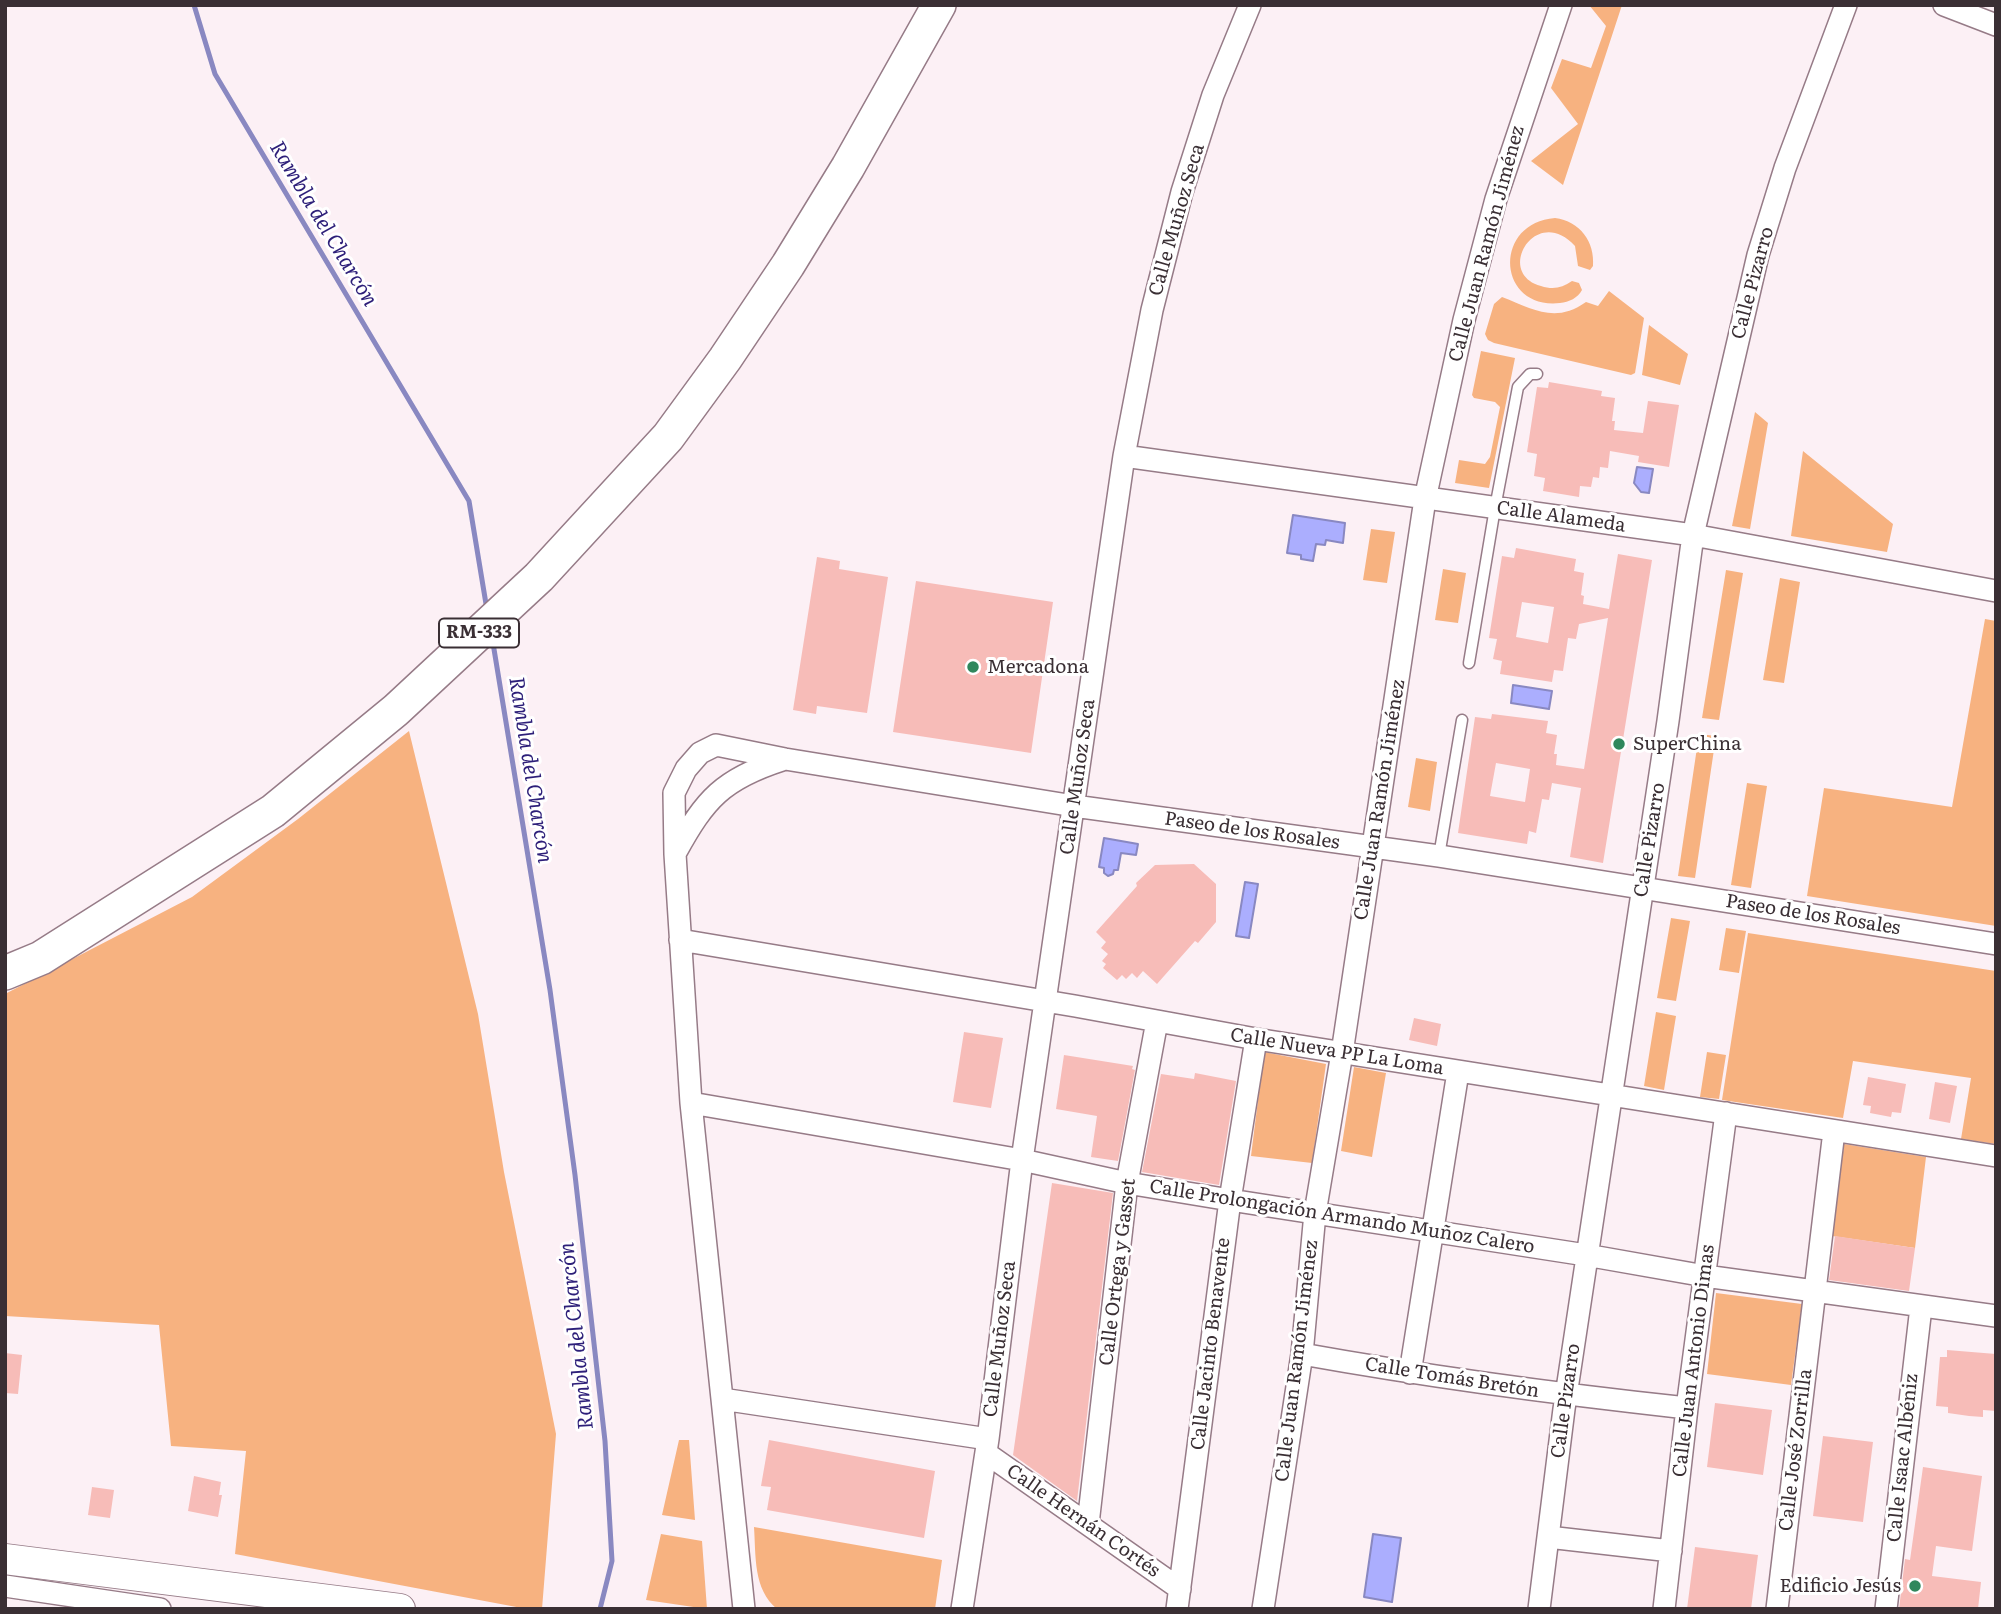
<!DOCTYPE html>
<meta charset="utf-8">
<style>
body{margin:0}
#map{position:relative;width:2001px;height:1614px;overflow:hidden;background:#fcf0f5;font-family:Literata,serif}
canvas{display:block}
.frame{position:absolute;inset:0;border:7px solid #3a2f34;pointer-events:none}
</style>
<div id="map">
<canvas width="2001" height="1614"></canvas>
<div class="frame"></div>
</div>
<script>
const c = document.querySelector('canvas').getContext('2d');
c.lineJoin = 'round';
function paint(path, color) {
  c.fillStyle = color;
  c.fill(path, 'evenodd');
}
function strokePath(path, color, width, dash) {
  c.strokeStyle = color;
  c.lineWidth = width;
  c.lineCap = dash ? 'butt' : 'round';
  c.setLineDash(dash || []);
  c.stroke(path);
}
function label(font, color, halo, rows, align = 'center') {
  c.font = font + ' Literata,serif';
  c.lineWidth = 6;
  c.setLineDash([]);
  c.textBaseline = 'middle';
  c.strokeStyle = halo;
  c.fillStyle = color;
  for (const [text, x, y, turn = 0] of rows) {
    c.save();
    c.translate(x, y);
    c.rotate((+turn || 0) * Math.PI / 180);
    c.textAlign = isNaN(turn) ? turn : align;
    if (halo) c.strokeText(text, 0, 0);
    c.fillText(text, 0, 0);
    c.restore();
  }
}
paint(new Path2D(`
 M 1589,5 L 1622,5 L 1563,185 L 1531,161 L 1578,124 L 1551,88 L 1562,59 L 1591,68 L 1606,26 Z
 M 1555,218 C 1580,221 1595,242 1593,266 L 1590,270 L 1578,266 L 1575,246 C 1536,203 1494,273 1541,286 C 1553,290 1562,288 1572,281 L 1579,283 L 1582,290 C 1578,298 1569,302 1560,303 C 1497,310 1492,223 1555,218 Z
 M 1609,291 L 1644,318 L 1635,373 L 1631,375 L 1494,343 L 1488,340 L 1485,334 L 1494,304 L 1502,297 C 1533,309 1555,324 1586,302 L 1598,306 Z
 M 1649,325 L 1688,354 L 1680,385 L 1642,375 Z
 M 1481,351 L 1515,358 L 1489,488 L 1455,483 L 1459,460 L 1485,464 L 1490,457 L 1500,407 L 1495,402 L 1474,398 L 1472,395 Z
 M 1755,412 L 1768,423 L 1750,529 L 1732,526 Z
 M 1803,451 L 1893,524 L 1887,552 L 1791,536 Z
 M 1371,529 L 1395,532 L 1387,583 L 1363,580 Z
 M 1443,569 L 1466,573 L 1458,623 L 1435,620 Z
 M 1726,570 L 1743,573 L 1719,720 L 1702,718 Z
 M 1780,578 L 1800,582 L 1784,683 L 1763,680 Z
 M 1985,619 L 1996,621 L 1996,926 L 1807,896 L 1824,788 L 1952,807 Z
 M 409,731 L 478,1014 L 504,1172 L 556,1434 L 542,1609 L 527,1609 L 235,1554 L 246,1451 L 171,1446 L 159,1325 L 5,1316 L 5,994 L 192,897 L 298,819 Z
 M 1699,734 L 1716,736 L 1695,878 L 1678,876 Z
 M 1416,758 L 1437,762 L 1430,811 L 1408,807 Z
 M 1747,783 L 1767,786 L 1751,888 L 1731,885 Z
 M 1671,918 L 1690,921 L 1676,1001 L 1657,998 Z
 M 1726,928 L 1746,931 L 1739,973 L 1719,970 Z
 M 1748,933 L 1996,971 L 1996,1144 L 1961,1139 L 1971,1078 L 1853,1061 L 1843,1118 L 1722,1100 Z
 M 1656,1012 L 1676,1016 L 1664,1090 L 1644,1086 Z
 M 1264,1052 L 1326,1064 L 1312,1163 L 1251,1156 Z
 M 1707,1052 L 1726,1055 L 1719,1099 L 1700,1097 Z
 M 1354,1067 L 1386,1073 L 1372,1157 L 1341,1151 Z
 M 1844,1144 L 1926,1157 L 1915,1248 L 1832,1236 Z
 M 1716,1293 L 1802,1304 L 1791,1385 L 1707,1374 Z
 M 679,1440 L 689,1440 L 695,1520 L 662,1515 Z
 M 754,1527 L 942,1560 L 935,1609 L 777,1609 C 753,1589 756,1556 754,1527 Z
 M 661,1534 L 702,1541 L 707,1609 L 646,1600 Z`), '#f7b280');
const water = new Path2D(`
 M 1637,467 L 1653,469 L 1649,493 L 1641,492 L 1634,483 Z
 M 1293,515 L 1345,523 L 1343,543 L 1326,540 L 1325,545 L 1316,544 L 1313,561 L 1301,559 L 1301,555 L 1287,553 Z
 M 1513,685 L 1552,691 L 1549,709 L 1511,703 Z
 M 1104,838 L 1138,844 L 1136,855 L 1121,853 L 1118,870 L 1114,870 L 1113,874 L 1108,876 L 1104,873 L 1104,868 L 1099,867 Z
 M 1245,882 L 1258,884 L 1249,938 L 1236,936 Z
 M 1373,1534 L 1401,1538 L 1392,1602 L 1364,1597 Z`);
paint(water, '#abaefe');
strokePath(water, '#8988c1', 2);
strokePath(new Path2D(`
 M 194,5 L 215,74 L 469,501 L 487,610
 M 492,637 L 550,990 L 575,1175 L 605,1441 L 612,1561 L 600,1609`), '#8988c1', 5);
paint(new Path2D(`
 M 1549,382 L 1602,391 L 1601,396 L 1615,398 L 1612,421 L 1615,421 L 1614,430 L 1643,433 L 1648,401 L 1679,405 L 1669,467 L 1638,462 L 1639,456 L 1610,451 L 1608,468 L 1600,467 L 1599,478 L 1593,477 L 1591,487 L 1580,486 L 1579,497 L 1543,491 L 1545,478 L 1534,476 L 1537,454 L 1527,452 L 1537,387 L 1548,388 Z
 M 1516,548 L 1576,559 L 1574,571 L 1584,573 L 1581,595 L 1584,596 L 1583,604 L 1609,609 L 1618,554 L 1652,560 L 1603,863 L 1570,857 L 1581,788 L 1552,783 L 1549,800 L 1542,799 L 1536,833 L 1529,831 L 1527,844 L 1458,833 L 1475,717 L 1491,719 L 1492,714 L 1548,721 L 1546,733 L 1557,735 L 1554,754 L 1557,754 L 1556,765 L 1584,769 L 1608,618 L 1579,624 L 1576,639 L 1568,638 L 1563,671 L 1554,670 L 1552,682 L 1500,674 L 1502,661 L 1493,659 L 1497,639 L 1489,638 L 1502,556 L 1514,558 ZM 1522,602 L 1554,607 L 1548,643 L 1516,637 ZM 1496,763 L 1530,769 L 1525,802 L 1490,796 Z
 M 817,557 L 840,561 L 839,569 L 888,577 L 867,713 L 817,706 L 816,714 L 793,710 Z
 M 916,581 L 1053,602 L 1031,753 L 893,732 Z
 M 1194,864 L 1216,884 L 1216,922 L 1198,943 L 1195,941 L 1157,984 L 1143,971 L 1137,978 L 1132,973 L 1126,979 L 1122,975 L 1117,980 L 1103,968 L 1106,964 L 1102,961 L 1108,954 L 1101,948 L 1106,942 L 1096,932 L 1137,886 L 1136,883 L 1155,865 Z
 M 1414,1018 L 1441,1024 L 1437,1046 L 1409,1040 Z
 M 964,1032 L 1003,1038 L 991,1108 L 953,1102 Z
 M 1064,1055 L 1133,1066 L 1132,1069 L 1135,1070 L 1118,1161 L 1091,1157 L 1097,1116 L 1056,1109 Z
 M 1195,1073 L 1236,1081 L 1219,1185 L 1142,1172 L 1161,1074 L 1194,1079 Z
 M 1868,1077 L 1906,1084 L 1901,1113 L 1892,1112 L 1891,1117 L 1870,1113 L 1871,1106 L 1863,1105 Z
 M 1935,1082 L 1957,1086 L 1950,1123 L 1929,1119 Z
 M 1052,1183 L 1113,1193 L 1077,1501 L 1013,1455 Z
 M 1835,1236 L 1915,1248 L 1909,1291 L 1829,1280 Z
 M 1947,1350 L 1996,1354 L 1996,1411 L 1983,1410 L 1983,1417 L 1969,1416 L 1948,1413 L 1948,1407 L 1936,1406 L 1940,1357 L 1947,1357 Z
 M 5,1353 L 22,1355 L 18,1394 L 5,1393 Z
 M 1715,1403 L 1772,1410 L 1763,1475 L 1707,1467 Z
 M 1823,1436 L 1873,1442 L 1863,1522 L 1813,1516 Z
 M 769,1440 L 935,1471 L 924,1538 L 767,1510 L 771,1487 L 761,1486 Z
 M 1923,1467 L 1982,1476 L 1972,1551 L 1936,1546 L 1932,1576 L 1981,1582 L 1978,1609 L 1899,1609 L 1905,1559 L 1910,1560 Z
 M 194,1476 L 221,1482 L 219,1495 L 222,1495 L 218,1517 L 188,1511 Z
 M 92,1487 L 114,1490 L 110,1518 L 88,1515 Z
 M 1695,1547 L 1758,1555 L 1751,1609 L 1687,1609 Z`), '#f7bcb8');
const service = new Path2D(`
 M 1469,663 L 1495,508 L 1518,387 L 1530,374 L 1537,374
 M 1439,856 L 1462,720`);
const minor = new Path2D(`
 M 1944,5 L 1996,25
 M 1124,456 L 1693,535 L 1996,591
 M 676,852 C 705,799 723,779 782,760
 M 680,940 L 1075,1006 L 1256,1039 L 1996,1156
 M 691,1103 L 1022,1160 L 1127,1183 L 1230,1200 L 1586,1255 L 1705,1276 L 1996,1316
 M 1302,1354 C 1430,1377 1558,1394 1687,1408
 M 1410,1373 L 1458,1072
 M 722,1399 L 988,1439
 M 986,1453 L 1180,1589
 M 1088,1524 L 1127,1183 L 1157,1021
 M 1548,1537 L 1671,1551
 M 5,1586 L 160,1609
 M 744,1609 L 691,1103 L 675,854 L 674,793 L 686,769 L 700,753 L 716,745 L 785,759 L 1074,806 L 1439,856 L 1996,944
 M 962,1609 L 988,1439 L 1022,1160 L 1124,456 L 1152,310 L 1182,192 L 1213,95 L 1250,5
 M 1177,1609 L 1230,1200 L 1256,1039
 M 1263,1609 L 1302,1354 L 1315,1213 L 1342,1053 L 1425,499 L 1464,320 L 1496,199 L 1561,5
 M 1539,1609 L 1564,1409 L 1668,721 L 1693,535 L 1758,255 L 1785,168 L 1846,5
 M 1664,1609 L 1687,1408 L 1726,1113
 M 1777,1609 L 1834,1131
 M 1886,1609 L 1921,1307`);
const secondary = new Path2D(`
 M 5,1559 L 400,1609`);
const primary = new Path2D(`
 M 5,973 L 41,958 L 273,811 L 396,710 L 539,577 L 668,437 L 725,359 L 788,265 L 848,167 L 939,5`);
strokePath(service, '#967b87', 13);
strokePath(minor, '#967b87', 24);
strokePath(secondary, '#967b87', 32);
strokePath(primary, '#967b87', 36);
strokePath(service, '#fff', 10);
strokePath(minor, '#fff', 21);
strokePath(secondary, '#fff', 30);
strokePath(primary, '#fff', 33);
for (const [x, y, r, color] of [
 [973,667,7,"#2f875c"],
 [1619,744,7,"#2f875c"],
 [1915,1586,7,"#2f875c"]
]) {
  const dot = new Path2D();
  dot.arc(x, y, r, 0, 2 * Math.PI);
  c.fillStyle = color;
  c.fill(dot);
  strokePath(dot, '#fff', 2.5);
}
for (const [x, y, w] of [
 [479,633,80]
]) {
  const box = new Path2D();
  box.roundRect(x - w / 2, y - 14.5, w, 29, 5);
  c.fillStyle = '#fff';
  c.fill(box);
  strokePath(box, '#3a2f34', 2);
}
label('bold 18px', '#3a2f34', null, [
 ["RM-333",479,633]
]);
label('19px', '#3a2f34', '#fff', [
 ["Calle Muñoz Seca",1177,220,-74],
 ["Calle Juan Ramón Jiménez",1487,244,-75],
 ["Calle Pizarro",1753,283,-75],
 ["Calle Alameda",1561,517,8],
 ["Calle Muñoz Seca",1078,777,-82],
 ["Calle Juan Ramón Jiménez",1380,800,-81],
 ["Paseo de los Rosales",1252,831,8],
 ["Calle Pizarro",1650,840,-81],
 ["Paseo de los Rosales",1813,915,9],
 ["Calle Nueva PP La Loma",1337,1052,9],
 ["Calle Prolongación Armando Muñoz Calero",1342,1217,9],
 ["Calle Ortega y Gasset",1118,1272,-83],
 ["Calle Muñoz Seca",1000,1339,-83],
 ["Calle Jacinto Benavente",1211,1344,-83],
 ["Calle Juan Ramón Jiménez",1297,1361,-83],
 ["Calle Juan Antonio Dimas",1694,1361,-83],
 ["Calle Tomás Bretón",1452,1378,9],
 ["Calle Pizarro",1566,1401,-82],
 ["Calle José Zorrilla",1796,1450,-83],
 ["Calle Isaac Albéniz",1903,1458,-84],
 ["Calle Hernán Cortés",1083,1521,35]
]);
label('19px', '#3a2f34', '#fff', [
 ["Mercadona",987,667],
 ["SuperChina",1633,744],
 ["Edificio Jesús",1901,1586,"right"]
], 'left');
label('italic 21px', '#2d1f79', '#fff', [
 ["Rambla del Charcón",323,224,59],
 ["Rambla del Charcón",530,770,81],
 ["Rambla del Charcón",577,1336,-96]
]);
</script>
